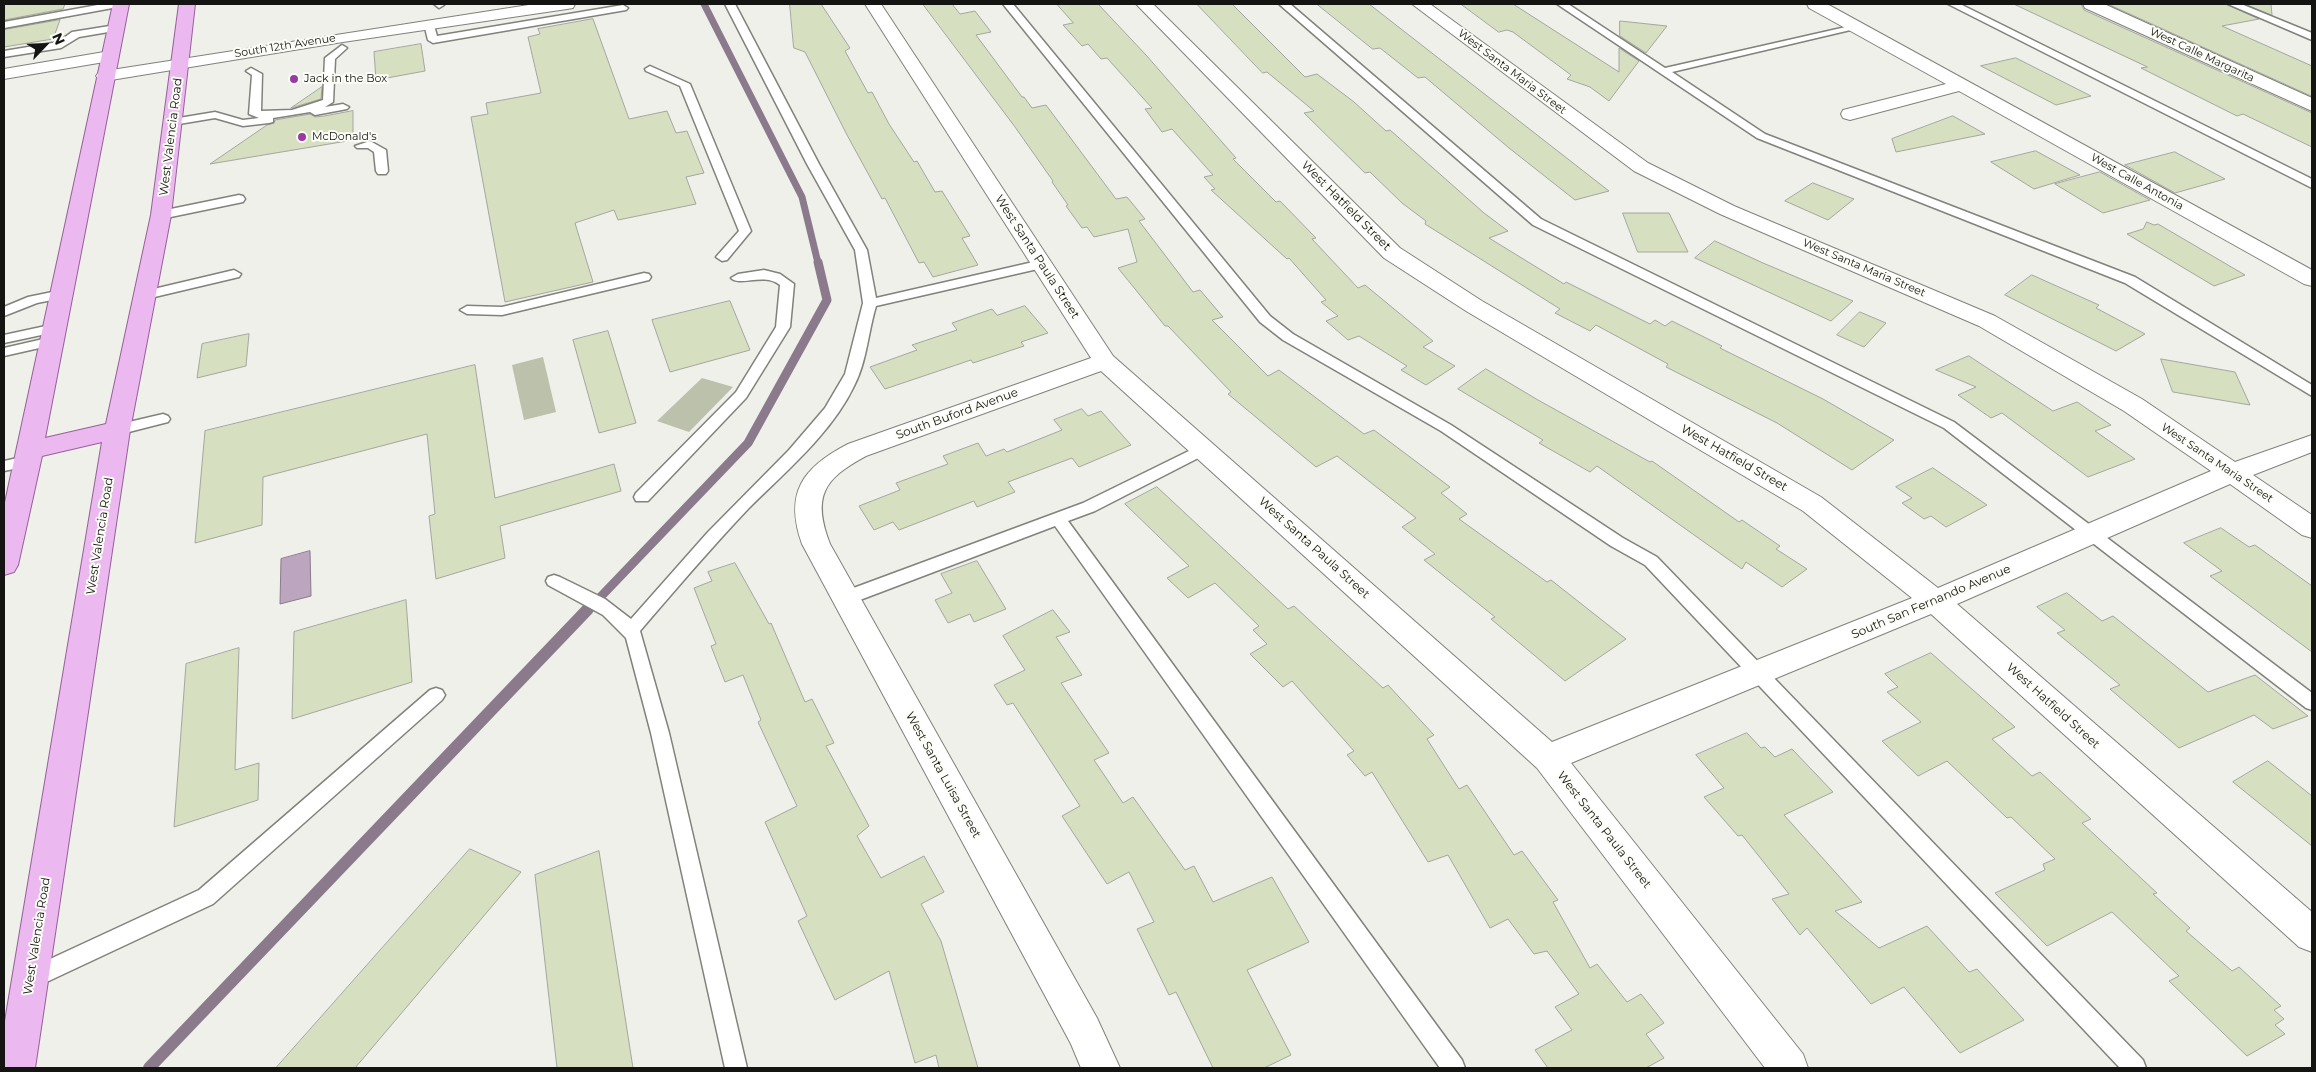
<!DOCTYPE html>
<style>
body{margin:0}
#map{position:relative;width:2316px;height:1072px;overflow:hidden;background:#eef0e9;font-family:Montserrat,sans-serif}
canvas{display:block}
.frame{position:absolute;inset:0;border:5px solid #141513;pointer-events:none}
.north{position:absolute;left:20px;top:20px;width:50px;height:50px;-webkit-text-stroke:4px #fbfdf6;paint-order:stroke;rotate:66deg;font-size:14px;font-weight:700;line-height:20px;text-align:center;color:#141513}
.north::after{content:'';display:block;margin:auto;width:18px;height:22px;background:#141513;clip-path:polygon(50% 0,100% 100%,50% 72%,0 100%)}
</style>
<div id="map">
<canvas width="2316" height="1072"></canvas>
<div class="frame"></div>
<div class="north">N</div>
</div>
<script>
const c = document.querySelector('canvas').getContext('2d');
c.lineJoin = 'round';
function paint(path, color) {
  c.fillStyle = color;
  c.fill(path, 'evenodd');
}
function strokePath(path, color, width, dash) {
  c.strokeStyle = color;
  c.lineWidth = width;
  c.lineCap = dash ? 'butt' : 'round';
  c.setLineDash(dash || []);
  c.stroke(path);
}
function label(font, color, halo, rows, align = 'center') {
  c.font = font + ' Montserrat,sans-serif';
  c.lineWidth = 4;
  c.setLineDash([]);
  c.textBaseline = 'middle';
  c.strokeStyle = halo;
  c.fillStyle = color;
  for (const [text, x, y, turn = 0] of rows) {
    c.save();
    c.translate(x, y);
    c.rotate((+turn || 0) * Math.PI / 180);
    c.textAlign = isNaN(turn) ? turn : align;
    if (halo) c.strokeText(text, 0, 0);
    c.fillText(text, 0, 0);
    c.restore();
  }
}
paint(new Path2D(`
 M 543,357 L 556,412 L 524,420 L 512,365 Z
 M 702,378 L 733,387 L 689,432 L 657,421 Z`), '#bbc1aa');
const water = new Path2D(`
 M 310,551 L 311,596 L 280,604 L 281,559 Z`);
paint(water, '#bca5be');
strokePath(water, '#8a7a8b', 1);
strokePath(new Path2D(`
 M 704,4 L 802,197 L 818,263`), '#8a7a8b', 7);
strokePath(new Path2D(`
 M 587,611 L 748,443 L 827,300 L 818,262`), '#8a7a8b', 9);
strokePath(new Path2D(`
 M 149,1068 L 588,609`), '#8a7a8b', 12);
const building = new Path2D(`
 M 4,4 L 65,4 L 63,9 L 4,20 Z
 M 790,4 L 821,4 L 850,48 L 845,51 L 868,93 L 872,92 L 889,124 L 914,162 L 917,161 L 935,192 L 942,191 L 970,236 L 962,238 L 978,265 L 933,277 L 924,262 L 919,263 L 885,198 L 882,199 L 847,135 L 805,52 L 794,48 Z
 M 923,4 L 952,4 L 960,14 L 975,11 L 991,32 L 976,35 L 1022,97 L 1024,97 L 1032,108 L 1046,105 L 1116,199 L 1127,197 L 1145,219 L 1139,221 L 1193,292 L 1200,290 L 1223,317 L 1212,320 L 1268,376 L 1279,370 L 1364,434 L 1374,430 L 1450,487 L 1441,493 L 1467,514 L 1459,519 L 1547,582 L 1551,580 L 1626,639 L 1565,681 L 1491,619 L 1495,617 L 1424,560 L 1435,554 L 1402,527 L 1416,518 L 1337,456 L 1316,467 L 1228,394 L 1231,392 L 1168,326 L 1165,326 L 1118,268 L 1137,262 L 1128,229 L 1094,237 L 1087,227 L 1082,228 L 1066,206 L 1068,205 L 1052,182 L 1053,181 L 1015,127 Z
 M 1057,4 L 1098,4 L 1146,55 L 1236,158 L 1233,159 L 1276,202 L 1280,201 L 1316,238 L 1312,239 L 1358,288 L 1365,285 L 1433,341 L 1423,347 L 1455,366 L 1426,385 L 1401,370 L 1407,366 L 1359,336 L 1348,340 L 1326,321 L 1338,316 L 1321,302 L 1326,300 L 1289,258 L 1287,259 L 1211,190 L 1215,189 L 1204,177 L 1213,175 L 1172,129 L 1162,132 L 1145,109 L 1152,108 L 1107,58 L 1101,59 L 1088,44 L 1082,46 L 1063,25 L 1073,23 Z
 M 1197,4 L 1232,4 L 1305,77 L 1317,74 L 1354,102 L 1386,131 L 1390,130 L 1484,213 L 1508,231 L 1489,238 L 1564,284 L 1566,282 L 1650,324 L 1655,320 L 1665,326 L 1672,321 L 1722,346 L 1720,348 L 1823,399 L 1894,440 L 1852,470 L 1777,423 L 1666,367 L 1668,364 L 1596,325 L 1590,331 L 1555,313 L 1560,309 L 1425,224 L 1426,221 L 1402,203 L 1370,172 L 1365,173 L 1304,113 L 1314,111 L 1267,72 L 1263,73 Z
 M 1317,4 L 1369,4 L 1609,191 L 1575,200 L 1509,148 L 1425,77 L 1418,78 L 1380,48 L 1373,49 Z
 M 1461,4 L 1513,4 L 1619,72 L 1619,48 L 1639,61 L 1609,101 L 1590,87 L 1567,79 L 1571,75 L 1513,32 L 1507,30 L 1499,32 Z
 M 2014,4 L 2081,4 L 2084,10 L 2312,113 L 2312,147 L 2243,114 L 2237,116 L 2141,68 L 2147,67 Z
 M 2108,4 L 2226,4 L 2259,19 L 2222,26 L 2312,66 L 2312,96 Z
 M 2245,4 L 2271,4 L 2272,15 Z
 M 593,19 L 629,119 L 667,111 L 676,133 L 687,131 L 704,173 L 686,177 L 696,204 L 618,220 L 614,210 L 575,223 L 593,282 L 505,302 L 471,117 L 488,114 L 486,103 L 541,93 L 528,37 L 540,34 L 538,29 Z
 M 60,20 L 53,39 L 4,47 L 4,30 Z
 M 1620,21 L 1667,26 L 1646,53 L 1620,36 Z
 M 421,44 L 425,71 L 376,80 L 374,52 Z
 M 2016,58 L 2091,96 L 2056,105 L 1981,66 Z
 M 322,87 L 321,99 L 291,108 Z
 M 353,111 L 353,140 L 210,164 L 267,125 L 274,123 L 275,120 L 310,114 L 315,117 L 324,116 Z
 M 1953,116 L 1985,134 L 1896,152 L 1892,139 Z
 M 2036,151 L 2080,175 L 2034,189 L 1991,162 Z
 M 2175,152 L 2225,179 L 2175,193 L 2125,165 Z
 M 2100,172 L 2150,200 L 2103,213 L 2055,184 Z
 M 1813,183 L 1854,199 L 1828,220 L 1785,201 Z
 M 1623,213 L 1669,213 L 1688,252 L 1638,252 Z
 M 2147,222 L 2154,225 L 2158,224 L 2245,275 L 2214,286 L 2127,234 L 2143,229 Z
 M 1715,241 L 1763,263 L 1853,301 L 1831,321 L 1695,258 Z
 M 2032,275 L 2099,305 L 2096,308 L 2145,334 L 2116,351 L 2005,295 Z
 M 730,301 L 750,350 L 670,372 L 652,320 Z
 M 1025,306 L 1048,333 L 1021,342 L 1024,346 L 973,363 L 971,360 L 885,389 L 870,367 L 917,350 L 912,345 L 957,330 L 952,323 L 992,309 L 997,315 Z
 M 1860,312 L 1886,323 L 1864,347 L 1837,335 Z
 M 608,331 L 636,423 L 599,433 L 573,340 Z
 M 249,334 L 246,366 L 197,378 L 202,344 Z
 M 1969,356 L 2053,411 L 2077,402 L 2111,425 L 2095,431 L 2135,459 L 2088,477 L 2002,413 L 1991,418 L 1958,395 L 1976,387 L 1936,370 Z
 M 2161,359 L 2235,372 L 2250,405 L 2173,392 Z
 M 475,365 L 495,498 L 614,464 L 621,491 L 500,526 L 505,558 L 436,579 L 429,516 L 435,514 L 427,434 L 263,477 L 262,525 L 195,543 L 205,431 Z
 M 1486,369 L 1538,400 L 1650,462 L 1652,461 L 1739,522 L 1742,520 L 1780,546 L 1776,549 L 1807,569 L 1782,587 L 1746,562 L 1742,569 L 1597,466 L 1590,472 L 1539,443 L 1543,440 L 1458,389 Z
 M 1082,409 L 1088,416 L 1101,411 L 1131,445 L 1079,467 L 1072,458 L 1008,482 L 1015,492 L 977,507 L 974,501 L 899,530 L 893,522 L 874,530 L 859,506 L 900,490 L 896,483 L 948,464 L 943,456 L 978,443 L 986,456 L 1004,449 L 1007,452 L 1062,430 L 1054,420 Z
 M 1933,468 L 1987,505 L 1946,527 L 1931,516 L 1924,519 L 1902,503 L 1912,498 L 1896,487 Z
 M 1157,487 L 1288,609 L 1294,606 L 1383,688 L 1388,685 L 1434,735 L 1427,739 L 1459,789 L 1467,785 L 1514,855 L 1522,851 L 1558,900 L 1553,902 L 1590,968 L 1597,964 L 1627,1002 L 1641,994 L 1664,1023 L 1646,1034 L 1664,1058 L 1646,1068 L 1548,1068 L 1535,1050 L 1572,1030 L 1555,1007 L 1579,994 L 1547,951 L 1534,954 L 1508,919 L 1490,928 L 1448,855 L 1428,862 L 1372,772 L 1365,776 L 1347,755 L 1354,751 L 1292,681 L 1283,687 L 1250,654 L 1267,644 L 1253,630 L 1259,626 L 1215,583 L 1188,598 L 1167,578 L 1189,566 L 1125,504 Z
 M 2221,528 L 2249,547 L 2255,545 L 2312,586 L 2312,652 L 2210,576 L 2222,571 L 2184,543 Z
 M 977,561 L 1006,609 L 974,622 L 970,614 L 948,623 L 935,600 L 952,593 L 941,574 Z
 M 735,563 L 769,624 L 771,623 L 805,702 L 812,699 L 834,743 L 826,746 L 869,826 L 857,836 L 881,878 L 924,856 L 944,892 L 921,904 L 941,941 L 978,1068 L 939,1068 L 936,1055 L 915,1063 L 889,971 L 835,1000 L 798,921 L 807,916 L 765,822 L 797,806 L 758,722 L 761,720 L 743,675 L 725,682 L 711,646 L 716,644 L 694,588 L 712,581 L 708,572 Z
 M 2067,593 L 2102,621 L 2113,616 L 2208,692 L 2255,675 L 2308,716 L 2273,729 L 2254,715 L 2179,748 L 2110,689 L 2120,685 L 2057,633 L 2065,630 L 2037,607 Z
 M 406,600 L 412,682 L 292,719 L 294,632 Z
 M 1053,610 L 1070,632 L 1056,637 L 1082,675 L 1061,683 L 1109,753 L 1094,760 L 1123,803 L 1133,797 L 1185,870 L 1194,866 L 1213,902 L 1272,877 L 1309,942 L 1247,970 L 1291,1055 L 1264,1068 L 1213,1068 L 1176,992 L 1169,995 L 1137,929 L 1154,922 L 1129,872 L 1107,884 L 1062,816 L 1080,806 L 1013,703 L 1007,705 L 994,685 L 1025,670 L 1003,636 Z
 M 239,648 L 235,770 L 259,763 L 258,800 L 174,827 L 186,664 Z
 M 1931,653 L 2015,727 L 1992,739 L 2032,776 L 2040,772 L 2091,819 L 2082,823 L 2157,893 L 2153,894 L 2190,928 L 2186,931 L 2232,971 L 2239,967 L 2281,1006 L 2274,1010 L 2284,1019 L 2275,1025 L 2285,1034 L 2247,1056 L 2169,981 L 2179,976 L 2112,912 L 2047,946 L 1995,893 L 2045,870 L 2043,864 L 2055,859 L 2011,817 L 2007,818 L 1947,761 L 1918,776 L 1882,741 L 1921,722 L 1887,692 L 1898,687 L 1885,674 Z
 M 1747,733 L 1761,748 L 1765,747 L 1775,757 L 1792,749 L 1833,792 L 1784,815 L 1862,902 L 1835,911 L 1879,948 L 1927,926 L 1969,972 L 1977,969 L 2024,1020 L 1960,1053 L 1904,987 L 1871,1004 L 1807,928 L 1800,935 L 1772,899 L 1789,894 L 1742,835 L 1738,836 L 1704,797 L 1724,788 L 1696,755 Z
 M 2268,761 L 2312,796 L 2312,846 L 2233,782 Z
 M 470,849 L 521,872 L 355,1068 L 276,1068 Z
 M 599,851 L 633,1068 L 557,1068 L 535,875 Z`);
paint(building, '#d6dfbf');
strokePath(building, '#a4a6a0', 1);
const service = new Path2D(`
 M 103,4 L 123,4 L 118,7 L 4,28 L 4,22 Z
 M 434,4 L 444,4 L 444,5 L 439,8 Z
 M 725,4 L 735,4 L 819,164 L 867,250 L 876,298 L 1042,260 L 1048,264 L 1042,268 L 876,306 C 868,332 867,361 854,386 C 831,434 785,472 748,509 C 711,548 675,590 640,631 L 669,733 L 747,1068 L 725,1068 L 651,733 L 626,638 L 603,615 L 548,585 L 546,581 L 548,577 L 554,575 L 560,577 L 605,599 L 631,619 L 708,532 L 789,450 L 825,408 L 845,374 L 863,303 L 855,250 L 807,164 Z
 M 1003,4 L 1013,4 L 1270,316 L 1293,334 L 1451,425 L 1623,538 L 1657,557 L 2143,1060 L 2146,1068 L 2120,1068 L 1645,565 L 1611,546 L 1441,431 L 1283,340 L 1260,322 Z
 M 1279,4 L 1290,4 L 1541,219 L 1954,422 L 2312,693 L 2312,710 L 2306,708 L 1944,428 L 1533,225 Z
 M 1557,4 L 1568,4 L 1665,68 L 1859,24 L 1859,28 L 1672,72 L 1765,134 L 2135,277 L 2312,385 L 2312,396 L 2125,283 L 1757,138 Z
 M 1948,4 L 1960,4 L 2312,179 L 2312,188 Z
 M 2228,4 L 2241,4 L 2312,33 L 2312,40 Z
 M 623,5 L 628,8 L 626,10 L 433,43 L 428,40 L 424,24 L 433,22 L 437,36 Z
 M 116,25 L 121,28 L 120,30 L 79,37 L 61,48 L 4,57 L 4,51 L 58,42 L 72,32 Z
 M 342,45 L 347,48 L 335,59 L 333,102 L 325,107 L 343,104 L 349,107 L 347,109 L 315,115 L 310,112 L 273,118 L 273,122 L 269,123 L 243,126 L 215,118 L 173,125 L 167,122 L 173,119 L 215,112 L 243,120 L 259,118 L 249,114 L 252,75 L 246,71 L 251,68 L 262,74 L 261,111 L 292,110 L 323,100 L 325,58 Z
 M 650,66 L 690,84 L 751,231 L 727,260 L 722,261 L 716,257 L 739,231 L 680,86 L 646,71 L 645,69 Z
 M 370,141 L 386,150 L 388,171 L 386,174 L 378,174 L 376,171 L 374,152 L 368,148 L 357,148 L 355,146 Z
 M 239,195 L 243,196 L 245,199 L 243,202 L 161,219 L 155,215 L 161,211 Z
 M 234,270 L 241,274 L 239,277 L 146,299 L 139,295 L 141,292 Z
 M 764,270 L 780,274 L 794,284 L 790,327 L 746,398 L 648,501 L 636,501 L 634,497 L 636,493 L 736,392 L 776,327 L 780,285 C 764,272 740,287 731,278 L 738,274 Z
 M 644,273 L 649,274 L 651,277 L 649,280 L 502,315 L 467,314 L 460,310 L 467,306 L 502,307 Z
 M 62,290 L 67,291 L 69,294 L 67,297 L 37,303 L 4,316 L 4,307 L 28,297 Z
 M 55,324 L 60,325 L 62,328 L 60,331 L 4,343 L 4,335 Z
 M 52,337 L 59,341 L 57,344 L 4,356 L 4,348 Z
 M 163,414 L 168,416 L 170,419 L 168,422 L 117,435 L 110,430 L 112,426 Z
 M 1203,444 L 1208,445 L 1211,449 L 1208,453 L 1095,511 L 1068,521 L 1462,1060 L 1465,1068 L 1440,1068 L 1055,526 L 852,603 L 846,604 L 840,603 L 837,598 L 840,593 L 1083,503 Z
 M 27,456 L 32,457 L 35,461 L 32,465 L 4,471 L 4,461 Z
 M 436,688 L 442,690 L 445,695 L 442,700 L 213,904 L 38,986 L 30,989 L 22,986 L 19,979 L 22,972 L 199,890 L 430,690 Z`);
const minor = new Path2D(`
 M 865,4 L 881,4 L 1113,356 L 1552,742 L 1912,598 L 1803,511 L 1466,311 L 1384,258 L 1136,4 L 1153,4 L 1400,248 L 1482,301 L 1821,497 L 1938,588 L 2211,471 L 2124,411 L 1979,326 L 1720,214 L 1634,171 L 1412,4 L 1430,4 L 1648,163 L 1734,206 L 1995,316 L 2142,399 L 2235,462 L 2312,435 L 2312,452 L 2253,475 L 2312,515 L 2312,538 L 2302,535 L 2230,484 L 1957,604 L 2312,912 L 2312,952 L 2299,947 L 1931,614 L 1571,763 L 1803,1054 L 1808,1068 L 1765,1068 L 1537,768 L 1101,371 L 866,456 C 823,479 812,497 830,544 L 1097,1018 L 1120,1068 L 1081,1068 L 1071,1044 L 802,544 C 784,493 802,468 848,444 L 1091,358 Z
 M 1807,4 L 1827,4 L 2312,270 L 2312,286 L 2304,284 L 1959,91 L 1850,120 L 1843,118 L 1841,114 L 1843,110 L 1946,84 L 1809,8 Z
 M 2083,4 L 2104,4 L 2312,98 L 2312,111 L 2085,8 Z`);
const tertiary = new Path2D(`
 M 110,51 L 116,52 L 119,56 L 116,60 L 4,79 L 4,69 Z`);
const secondary = new Path2D(`
 M 535,4 L 575,4 L 573,8 L 567,9 L 343,42 L 105,81 L 99,80 L 96,76 L 99,72 L 105,71 Z`);
const primary = new Path2D(`
 M 113,4 L 129,4 L 45,438 L 106,424 L 151,215 L 179,4 L 195,4 L 171,215 L 130,430 L 35,1068 L 4,1068 L 4,1027 L 102,442 L 42,456 L 18,565 L 14,572 L 4,575 L 4,507 Z`);
strokePath(service, '#80827b', 3);
strokePath(minor, '#80827b', 2);
strokePath(tertiary, '#80827b', 2);
strokePath(secondary, '#80827b', 2);
strokePath(primary, '#97609b', 2);
paint(service, '#fff');
paint(minor, '#fff');
paint(tertiary, '#fff');
paint(secondary, '#fff');
paint(primary, '#ebb8ef');
for (const [x, y, r, color] of [
 [294,79,5,"#993aa2"],
 [302,137,5,"#993aa2"]
]) {
  const dot = new Path2D();
  dot.arc(x, y, r, 0, 2 * Math.PI);
  c.fillStyle = color;
  c.fill(dot);
  strokePath(dot, '#fbfdf6', 2);
}
label('11px', '#141513', '#fbfdf6', [
 ["South 12th Avenue",285,46,-9],
 ["West Calle Margarita",2202,55,25],
 ["West Santa Maria Street",1512,72,37],
 ["West Calle Antonia",2137,182,29],
 ["West Santa Maria Street",1864,268,23],
 ["West Santa Maria Street",2217,463,34]
]);
label('11px', '#141513', '#fbfdf6', [
 ["Jack in the Box",304,79],
 ["McDonald's",312,137]
], 'left');
label('12px', '#141513', '#fbfdf6', [
 ["West Valencia Road",171,137,-83],
 ["West Hatfield Street",1346,206,45],
 ["West Santa Paula Street",1037,257,57],
 ["South Buford Avenue",957,414,-20],
 ["West Hatfield Street",1734,458,30],
 ["West Valencia Road",100,536,-81],
 ["West Santa Paula Street",1314,548,42],
 ["South San Fernando Avenue",1931,602,-23],
 ["West Hatfield Street",2053,706,42],
 ["West Santa Luisa Street",943,775,61],
 ["West Santa Paula Street",1604,830,52],
 ["West Valencia Road",37,936,-81]
]);
</script>
